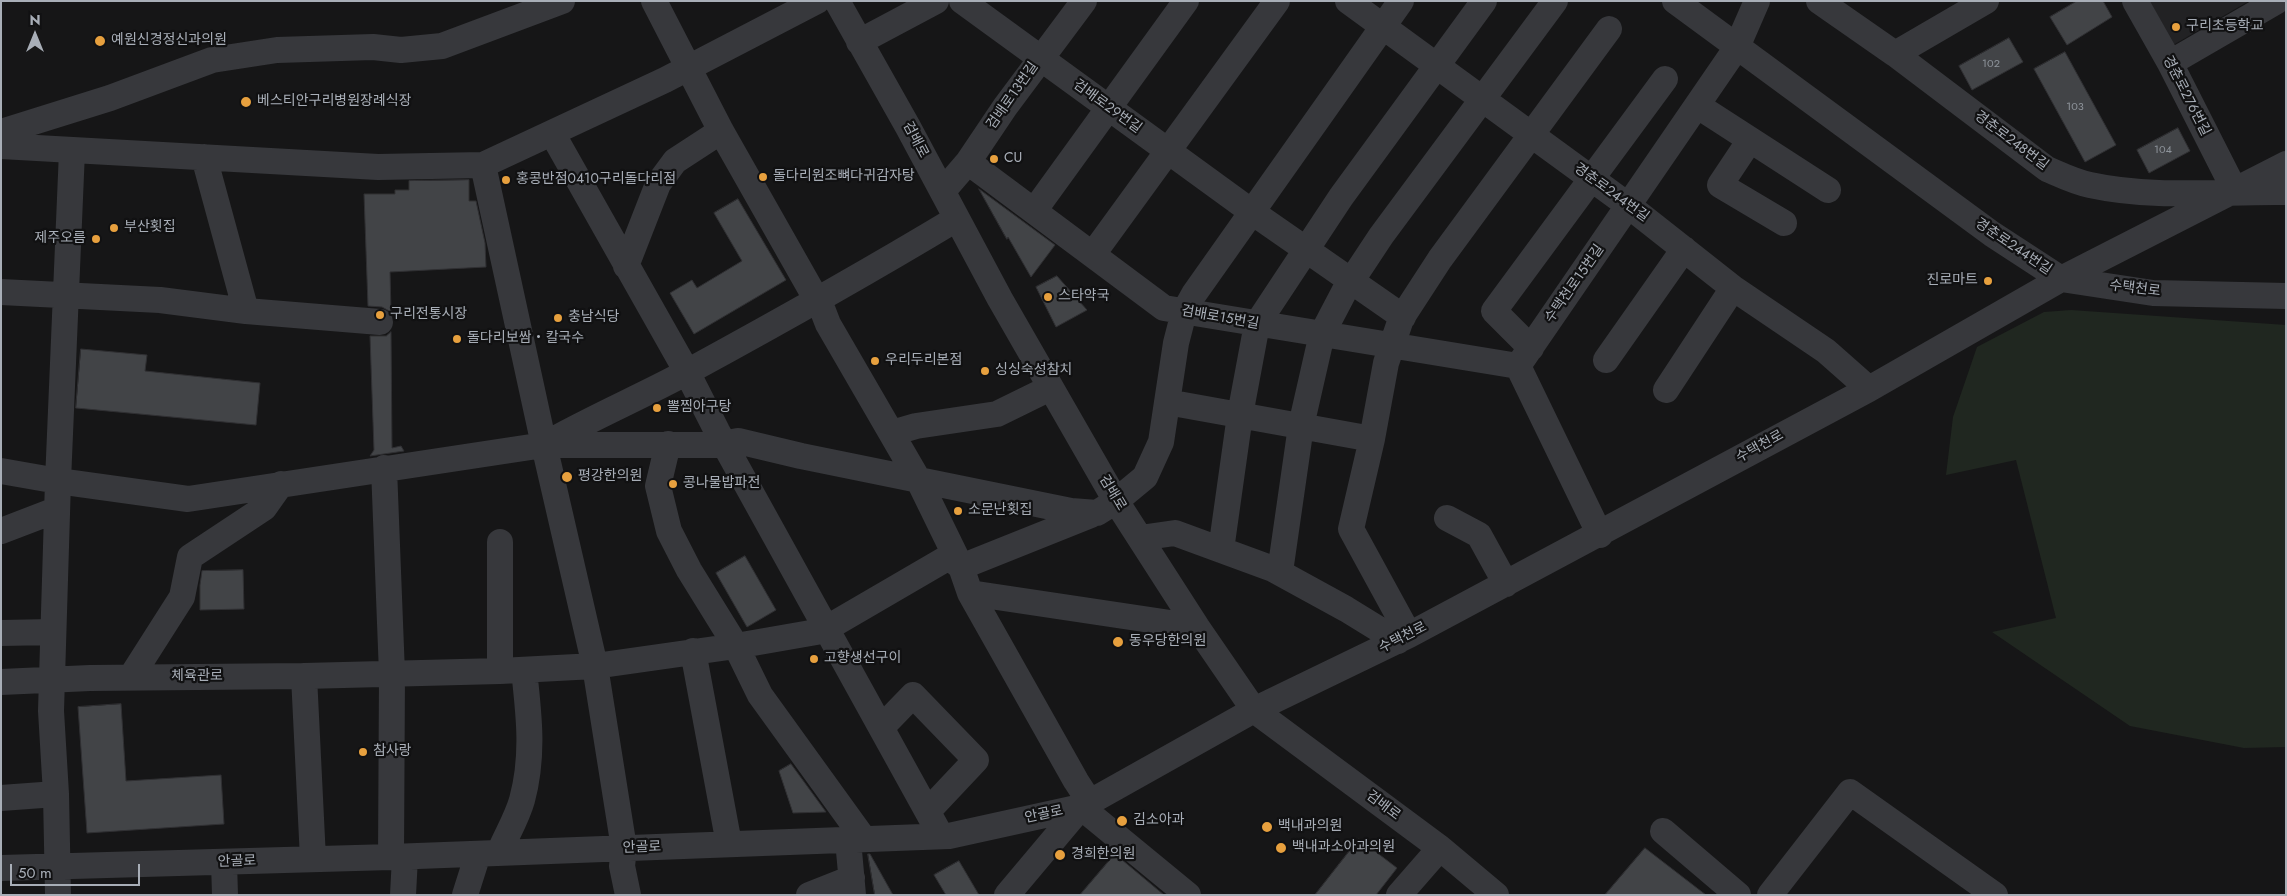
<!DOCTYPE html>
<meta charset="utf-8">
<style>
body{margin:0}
#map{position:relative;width:2287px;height:896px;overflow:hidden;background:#161617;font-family:Jost,sans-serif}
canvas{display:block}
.frame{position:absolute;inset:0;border:2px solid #a8aeb7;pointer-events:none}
.north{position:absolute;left:10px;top:10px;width:50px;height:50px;-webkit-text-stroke:4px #111112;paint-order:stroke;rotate:0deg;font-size:14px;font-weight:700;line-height:20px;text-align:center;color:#a8aeb7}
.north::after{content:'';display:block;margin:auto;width:18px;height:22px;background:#a8aeb7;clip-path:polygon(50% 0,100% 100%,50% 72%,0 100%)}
.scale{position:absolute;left:10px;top:864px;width:130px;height:22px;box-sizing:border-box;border:2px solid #a8aeb7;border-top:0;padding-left:6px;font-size:15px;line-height:18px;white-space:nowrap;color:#a8aeb7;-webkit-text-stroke:4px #111112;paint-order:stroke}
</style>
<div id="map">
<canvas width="2287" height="896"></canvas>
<div class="frame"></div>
<div class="north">N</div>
<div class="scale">50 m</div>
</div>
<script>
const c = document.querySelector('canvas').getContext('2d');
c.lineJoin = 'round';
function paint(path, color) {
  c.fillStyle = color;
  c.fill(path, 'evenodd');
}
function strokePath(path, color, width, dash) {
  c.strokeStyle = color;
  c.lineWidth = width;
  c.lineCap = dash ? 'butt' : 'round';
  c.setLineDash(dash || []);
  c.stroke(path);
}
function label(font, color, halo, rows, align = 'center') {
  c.font = font + ' Jost,"Noto Sans KR",sans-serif';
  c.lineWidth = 4.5;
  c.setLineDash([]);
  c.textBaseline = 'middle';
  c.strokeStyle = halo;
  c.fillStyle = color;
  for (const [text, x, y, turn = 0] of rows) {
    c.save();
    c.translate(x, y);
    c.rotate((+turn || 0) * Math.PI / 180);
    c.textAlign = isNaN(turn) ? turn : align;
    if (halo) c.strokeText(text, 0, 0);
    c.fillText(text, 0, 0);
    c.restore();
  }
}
paint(new Path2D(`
 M 2133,1 L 2249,1 L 2161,52 Z`), '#222224');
paint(new Path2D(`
 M 2071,310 L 2286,325 L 2286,747 L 2244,748 L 2130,726 L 1992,632 L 2056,618 L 2016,460 L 1946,475 L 1953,417 L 1977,347 L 2044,312 Z`), '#202720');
const building = new Path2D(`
 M 2077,1 L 2103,1 L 2112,17 L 2067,45 L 2050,17 Z
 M 2009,38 L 2023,62 L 1972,90 L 1959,66 Z
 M 2065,52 L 2116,145 L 2085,162 L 2034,69 Z
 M 2178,128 L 2190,151 L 2149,173 L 2137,150 Z
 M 469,180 L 469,201 L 476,201 L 485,243 L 486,267 L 390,272 L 391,312 L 382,307 L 368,306 L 364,194 L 395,194 L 395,190 L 409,190 L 409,181 Z
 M 979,189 L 1055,245 L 1031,277 L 1008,237 L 1007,239 Z
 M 738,199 L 786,280 L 694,334 L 670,293 L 692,280 L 697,288 L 742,261 L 714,213 Z
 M 1057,276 L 1087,310 L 1056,327 L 1036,287 Z
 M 391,332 L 392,448 L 401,446 L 404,451 L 370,456 L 374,450 L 370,336 L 386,336 Z
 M 81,349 L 147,355 L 145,371 L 260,383 L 256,425 L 76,408 Z
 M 745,556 L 776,610 L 747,627 L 716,573 Z
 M 243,570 L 244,609 L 200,610 L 200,585 L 202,571 Z
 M 121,704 L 126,781 L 221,775 L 224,824 L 87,833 L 78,707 Z
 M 791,764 L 826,812 L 793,813 L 779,771 Z
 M 1359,839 L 1397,868 L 1376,895 L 1315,895 Z
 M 1645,848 L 1706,895 L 1605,895 Z
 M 868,854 L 870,854 L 893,895 L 875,895 Z
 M 1115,854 L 1164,895 L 1080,895 Z
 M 959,861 L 979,895 L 946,895 L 934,875 Z`);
paint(building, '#424447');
strokePath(building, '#303033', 1);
strokePath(new Path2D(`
 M 654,1 L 721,131 L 823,311 L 828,324 L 919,481 L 961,567 L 1091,515
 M 837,1 L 908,127 L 1000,299 L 1116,501 L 1197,627 L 1254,710 L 1440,848 L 1496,895
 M 962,1 L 1252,212 L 1403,317
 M 1348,1 L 1629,206 L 1733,288 L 1826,351 L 1869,389
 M 1675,1 L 1992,234 L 2061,279 L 2153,293 L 2286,296
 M 1819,1 L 1895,54 L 2047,169 C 2061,175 2075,182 2090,185 C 2154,199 2221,191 2286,192
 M 2135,1 L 2170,63 L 2235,191
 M 859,42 L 936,1
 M 1895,54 L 1986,1
 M 2170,63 L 2277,1
 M 1698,106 L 1828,190
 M 1,132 L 110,98 L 212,60 L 277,50 L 373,47 L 401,50 L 442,46 L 562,1
 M 552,133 L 687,372 L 717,431 L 941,836
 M 1750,140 L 1720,185 L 1784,223
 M 1,146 L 378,167 L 483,165 L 665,80 L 817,1
 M 72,151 L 58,481 L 188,499 L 544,445 L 717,445 L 738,441 L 801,456 L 1071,511 L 1097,513 L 1116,501 L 1145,477 L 1161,442 L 1176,343 L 1184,312 L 1194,294 L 1401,1
 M 204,157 L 246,311
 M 968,162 L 1164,308 L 1518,366
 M 483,165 L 544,445 C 591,418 641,397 689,371 C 779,322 868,272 956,219
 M 943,191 L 968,162 L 1005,107 L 1084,1
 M 1034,211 L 1186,1
 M 1093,254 L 1277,1
 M 626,266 L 658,184 L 675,161 L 721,131
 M 1,292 L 160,300 L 246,311 L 380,322
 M 1531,348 L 1494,311 L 1665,79
 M 1606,360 L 1684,249
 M 1666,390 L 1733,288
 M 1167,402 L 1372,439
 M 892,433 L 916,426 L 997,414 L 1050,388
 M 668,444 L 658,486 L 669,531 L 689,570 L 736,646 L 760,695 L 864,839
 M 544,445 L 595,666 L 624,848 L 622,866 L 628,895
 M 384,468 L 392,674 L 391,857
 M 1,471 L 58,481 L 51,711 L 56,794 L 58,895
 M 1447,518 L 1479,535 L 1506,584
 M 1,531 L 56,510
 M 1600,535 L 1518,366 L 1737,47 L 1757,1
 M 1140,538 L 1175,533 L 1273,569 L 1346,609 L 1398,641
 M 1221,550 L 1240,415 L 1257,324 L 1341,197 L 1484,1
 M 1280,572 L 1301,426 L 1322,334 L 1344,292 L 1381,236 L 1555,1
 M 970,593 L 1197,627
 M 1,633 L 53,632
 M 1409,635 L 1351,529 L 1372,439 L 1386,363 L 1401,319 L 1440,259 L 1609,29
 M 693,651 L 729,844
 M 500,671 L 500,542
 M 304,676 L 313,859
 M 131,677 L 182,597 L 190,557 L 264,508 L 281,484
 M 1,682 L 90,678 L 304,676 L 500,671 L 595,666 L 736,646 L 822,631 L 949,557 L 961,567 L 970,593 L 1076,781 L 1089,801
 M 882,727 L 913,695 L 976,760 L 928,811
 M 1,798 L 56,794
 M 1663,831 L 1738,895
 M 848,840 L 853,895
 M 499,853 C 506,836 517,818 522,800 C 534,756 529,715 524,670
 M 224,862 L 225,895
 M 1,868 L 391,857 L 949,836 L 1081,807 L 1254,710 L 1409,635 L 1869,389 L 2061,279 L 2286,164
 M 403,895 L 405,857
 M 465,895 L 478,854
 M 809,895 L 852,878
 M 1007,895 L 1081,807 L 1188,895
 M 1399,895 L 1440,848
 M 1770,895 L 1850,792 L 1995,895`), '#37383c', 26);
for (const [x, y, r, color] of [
 [2176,27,5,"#e7a03e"],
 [100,41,6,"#e7a03e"],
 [246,102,6,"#e7a03e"],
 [994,159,5,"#e7a03e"],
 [763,177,5,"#e7a03e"],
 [506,180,5,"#e7a03e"],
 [114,228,5,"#e7a03e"],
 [96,239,5,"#e7a03e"],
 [1988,281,5,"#e7a03e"],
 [1048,297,5,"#e7a03e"],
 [380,315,5,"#e7a03e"],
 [558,318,5,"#e7a03e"],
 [457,339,5,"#e7a03e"],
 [875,361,5,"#e7a03e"],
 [985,371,5,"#e7a03e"],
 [657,408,5,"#e7a03e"],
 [567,477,6,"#e7a03e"],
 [673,484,5,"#e7a03e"],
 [958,511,5,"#e7a03e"],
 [1118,642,6,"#e7a03e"],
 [814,659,5,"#e7a03e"],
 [363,752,5,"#e7a03e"],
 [1122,821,6,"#e7a03e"],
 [1267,827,6,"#e7a03e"],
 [1281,848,6,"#e7a03e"],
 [1060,855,6,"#e7a03e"]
]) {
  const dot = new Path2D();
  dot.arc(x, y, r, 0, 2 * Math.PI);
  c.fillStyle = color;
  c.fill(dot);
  strokePath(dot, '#111112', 2);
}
label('11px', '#8e949b', null, [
 ["102",1991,64],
 ["103",2075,107],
 ["104",2163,150]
]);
label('14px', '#a8aeb7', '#111112', [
 ["구리초등학교",2186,27],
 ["예원신경정신과의원",111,41],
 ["베스티안구리병원장례식장",257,102],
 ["CU",1004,159],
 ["돌다리원조뼈다귀감자탕",773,177],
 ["홍콩반점0410구리돌다리점",516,180],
 ["부산횟집",124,228],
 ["제주오름",86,239,"right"],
 ["진로마트",1978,281,"right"],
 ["스타약국",1058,297],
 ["구리전통시장",390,315],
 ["충남식당",568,318],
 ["돌다리보쌈・칼국수",467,339],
 ["우리두리본점",885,361],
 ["싱싱숙성참치",995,371],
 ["뽈찜아구탕",667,408],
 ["평강한의원",578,477],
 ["콩나물밥파전",683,484],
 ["소문난횟집",968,511],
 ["동우당한의원",1129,642],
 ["고향생선구이",824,659],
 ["참사랑",373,752],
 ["김소아과",1133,821],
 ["백내과의원",1278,827],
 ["백내과소아과의원",1292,848],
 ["경희한의원",1071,855]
], 'left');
label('14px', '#a8aeb7', '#111112', [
 ["검배로13번길",1013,96,-55],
 ["경춘로276번길",2186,96,63],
 ["검배로29번길",1107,107,36],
 ["검배로",915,140,62],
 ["경춘로248번길",2011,141,37],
 ["경춘로244번길",1611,193,36],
 ["경춘로244번길",2013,247,34],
 ["수택천로15번길",1575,284,-55],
 ["수택천로",2135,289,7],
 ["검배로15번길",1220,318,10],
 ["수택천로",1760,447,-29],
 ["검배로",1112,493,59],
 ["수택천로",1403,638,-27],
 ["체육관로",197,677],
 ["검배로",1383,806,37],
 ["안골로",1044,815,-12],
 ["안골로",642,848,-2],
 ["안골로",237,862,-2]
]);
</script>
